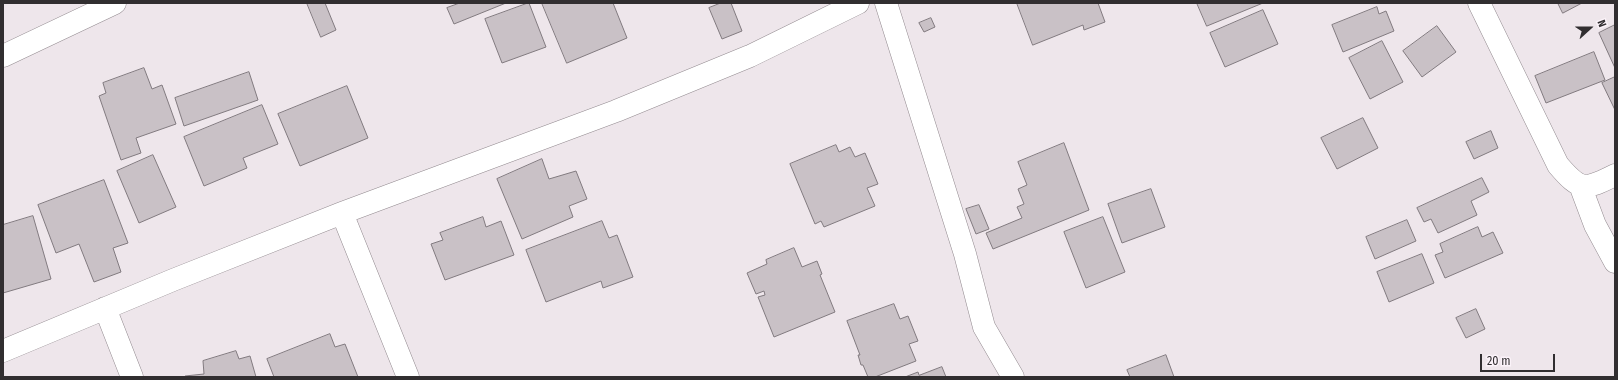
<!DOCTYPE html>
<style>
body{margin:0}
#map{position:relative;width:1618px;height:380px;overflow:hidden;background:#eee6eb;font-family:"Fira Sans Condensed",sans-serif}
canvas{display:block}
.frame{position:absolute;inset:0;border:4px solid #312e30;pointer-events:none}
.north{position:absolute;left:1570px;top:8px;width:40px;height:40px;-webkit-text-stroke:3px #fbf3f9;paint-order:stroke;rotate:69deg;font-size:11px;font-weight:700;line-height:16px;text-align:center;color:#312e30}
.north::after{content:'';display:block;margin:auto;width:14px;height:18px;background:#312e30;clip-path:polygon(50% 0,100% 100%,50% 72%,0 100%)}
.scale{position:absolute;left:1480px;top:354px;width:75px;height:18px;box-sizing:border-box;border:2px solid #312e30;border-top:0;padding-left:5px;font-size:12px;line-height:14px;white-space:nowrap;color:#312e30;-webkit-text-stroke:3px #fbf3f9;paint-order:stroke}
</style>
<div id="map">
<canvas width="1618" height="380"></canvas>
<div class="frame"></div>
<div class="north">N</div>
<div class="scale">20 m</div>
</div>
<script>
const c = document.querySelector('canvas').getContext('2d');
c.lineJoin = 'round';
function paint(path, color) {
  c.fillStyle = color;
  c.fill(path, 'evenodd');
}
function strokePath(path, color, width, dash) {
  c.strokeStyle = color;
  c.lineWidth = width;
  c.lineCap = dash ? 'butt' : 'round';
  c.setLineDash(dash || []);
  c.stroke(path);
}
const building = new Path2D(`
 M 307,3 L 325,3 L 336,30 L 321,37 Z
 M 460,3 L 506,3 L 454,24 L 447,8 Z
 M 529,3 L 546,47 L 502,63 L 485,19 Z
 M 542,3 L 613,3 L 627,38 L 567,63 Z
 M 721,3 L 731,3 L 742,31 L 722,39 L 709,8 Z
 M 1017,3 L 1098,3 L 1105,22 L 1084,30 L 1083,25 L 1033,45 Z
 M 1197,3 L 1263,3 L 1207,26 Z
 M 1558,3 L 1582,3 L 1563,13 Z
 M 1377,7 L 1379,14 L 1386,11 L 1394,31 L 1343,52 L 1332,25 Z
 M 1263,10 L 1278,44 L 1225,67 L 1210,33 Z
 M 931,18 L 935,27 L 924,32 L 919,23 Z
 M 1615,25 L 1615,68 L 1599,33 Z
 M 1437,26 L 1456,52 L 1422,77 L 1403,51 Z
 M 1382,41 L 1403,82 L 1370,99 L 1349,58 Z
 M 1594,52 L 1605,80 L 1546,103 L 1535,76 Z
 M 144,68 L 152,89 L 162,85 L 176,124 L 136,138 L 141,153 L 121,160 L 99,96 L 106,93 L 103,83 Z
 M 249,72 L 258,100 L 184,126 L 175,98 Z
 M 1615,77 L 1615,110 L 1602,83 Z
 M 347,86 L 368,138 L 300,166 L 278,114 Z
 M 262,105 L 278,144 L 243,158 L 247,168 L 204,186 L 184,137 Z
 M 1363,118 L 1378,148 L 1337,169 L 1321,138 Z
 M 1491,131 L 1498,148 L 1474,159 L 1466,142 Z
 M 1064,143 L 1089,210 L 993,249 L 986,233 L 1022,218 L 1017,207 L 1024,204 L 1018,189 L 1027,185 L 1018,162 Z
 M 836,145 L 839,152 L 850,147 L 855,157 L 865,153 L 878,184 L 867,188 L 875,206 L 824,227 L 821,221 L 815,224 L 790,164 Z
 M 153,155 L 176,207 L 139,223 L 117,171 Z
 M 542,159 L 549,179 L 576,171 L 587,199 L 569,206 L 573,217 L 522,239 L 497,179 Z
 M 1482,178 L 1489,192 L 1471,201 L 1477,215 L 1438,233 L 1431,219 L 1424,222 L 1417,208 Z
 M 104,180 L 128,243 L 113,248 L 121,272 L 94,282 L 79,244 L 56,253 L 38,205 Z
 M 1151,189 L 1165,227 L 1122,243 L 1108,204 Z
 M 979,205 L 989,229 L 976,234 L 966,209 Z
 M 33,216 L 51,279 L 3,293 L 3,225 Z
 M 483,217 L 486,227 L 501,221 L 514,255 L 445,280 L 431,244 L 443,240 L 440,233 Z
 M 1103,217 L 1125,272 L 1086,288 L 1064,232 Z
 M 1407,220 L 1416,241 L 1375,259 L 1366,237 Z
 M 602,221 L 609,238 L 617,235 L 633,277 L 603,288 L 601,281 L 546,302 L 526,250 Z
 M 1478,227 L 1482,237 L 1493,232 L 1503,253 L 1445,278 L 1435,255 L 1443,252 L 1440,244 Z
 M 794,248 L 802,267 L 817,261 L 822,274 L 820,275 L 835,312 L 774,337 L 758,297 L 765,295 L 764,291 L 756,294 L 747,273 L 767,264 L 766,260 Z
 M 1422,254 L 1434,283 L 1389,302 L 1377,272 Z
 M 894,304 L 900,319 L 908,316 L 918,341 L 909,344 L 916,361 L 875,377 L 868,377 L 863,365 L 861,365 L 858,355 L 860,355 L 847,321 Z
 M 1476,309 L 1485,329 L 1466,338 L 1456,318 Z
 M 330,334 L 335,347 L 345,344 L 358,377 L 274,377 L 267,359 Z
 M 236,351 L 239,359 L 250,356 L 256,377 L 185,377 L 185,376 L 204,374 L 203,361 Z
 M 1166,355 L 1174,377 L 1130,377 L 1127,370 Z
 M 942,367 L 946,377 L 905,377 L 918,372 L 919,375 Z`);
paint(building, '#c9c1c6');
strokePath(building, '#817a7f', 1);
const street = new Path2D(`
 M 886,3 L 965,254 L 984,327 L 1013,377
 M 1479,3 L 1558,165 C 1581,192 1585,190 1615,175
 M 3,56 L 115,3
 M 1580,185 L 1595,225 L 1615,262
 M 342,213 L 408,377
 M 105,308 L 132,377
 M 3,351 L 173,280 L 342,213 L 616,111 L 750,56 L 858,3`);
strokePath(street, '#938b90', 23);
strokePath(street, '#fff', 22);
</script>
